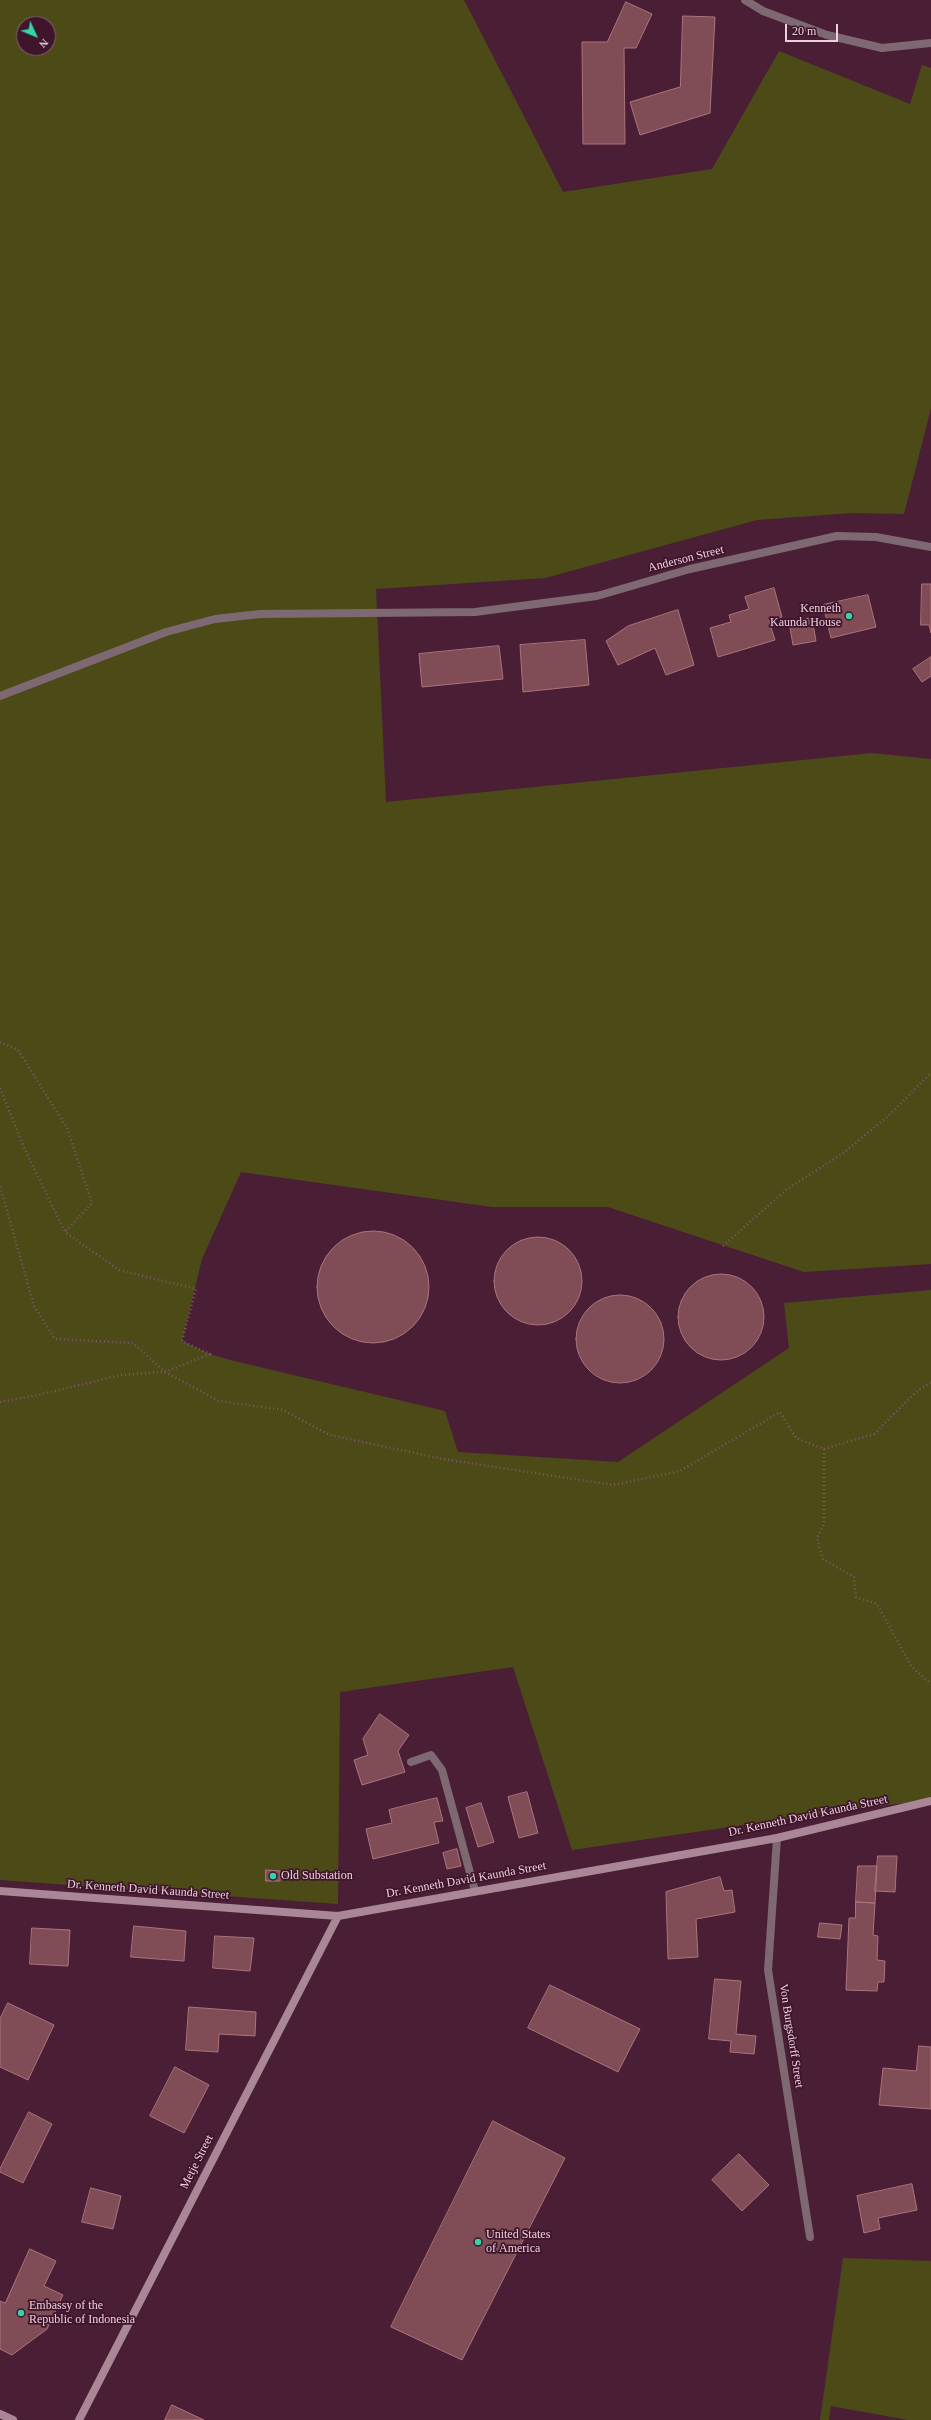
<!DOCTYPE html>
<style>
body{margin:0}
#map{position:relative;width:931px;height:2420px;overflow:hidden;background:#4a1f36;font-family:Georgia,serif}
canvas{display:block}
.north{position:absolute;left:16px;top:16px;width:40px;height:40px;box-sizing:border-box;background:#3f152c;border:1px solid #856073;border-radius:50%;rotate:134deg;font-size:11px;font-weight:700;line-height:16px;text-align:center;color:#edd0dd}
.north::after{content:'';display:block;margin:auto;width:14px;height:18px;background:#35d4a7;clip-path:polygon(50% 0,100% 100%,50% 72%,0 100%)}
.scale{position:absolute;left:785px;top:24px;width:53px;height:18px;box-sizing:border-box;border:2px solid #edd0dd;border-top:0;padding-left:5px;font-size:12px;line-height:14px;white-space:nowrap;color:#edd0dd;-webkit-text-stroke:3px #3f152c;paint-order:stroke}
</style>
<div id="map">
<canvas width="931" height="2420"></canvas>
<div class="north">N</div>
<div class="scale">20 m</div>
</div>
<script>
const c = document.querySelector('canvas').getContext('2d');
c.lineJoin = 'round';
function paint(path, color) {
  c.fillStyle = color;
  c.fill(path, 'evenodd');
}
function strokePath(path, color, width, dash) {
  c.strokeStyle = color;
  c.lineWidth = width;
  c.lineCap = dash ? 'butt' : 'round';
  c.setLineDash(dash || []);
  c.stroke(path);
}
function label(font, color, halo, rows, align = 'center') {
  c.font = font + ' Georgia,serif';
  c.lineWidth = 3.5;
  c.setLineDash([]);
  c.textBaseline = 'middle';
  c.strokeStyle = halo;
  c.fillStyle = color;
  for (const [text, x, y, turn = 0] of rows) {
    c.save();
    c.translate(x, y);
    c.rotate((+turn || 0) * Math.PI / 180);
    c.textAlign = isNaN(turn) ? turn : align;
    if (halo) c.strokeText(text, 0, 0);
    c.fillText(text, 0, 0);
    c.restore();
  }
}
paint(new Path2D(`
 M 0,0 L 464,0 L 563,192 L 712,169 L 779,51 L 910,104 L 922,65 L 931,68 L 931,408 L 904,514 L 851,513 L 757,520 L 545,578 L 376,589 L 386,802 L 872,753 L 931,759 L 931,1264 L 804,1272 L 608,1207 L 492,1207 L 241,1172 L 202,1259 L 182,1341 L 210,1354 L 230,1360 L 445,1411 L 458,1452 L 618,1462 L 789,1348 L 784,1303 L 931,1290 L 931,1800 L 853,1809 L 572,1850 L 513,1667 L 340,1692 L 338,1904 L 0,1880 ZM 24,24 L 48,24 L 48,48 L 24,48 Z
 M 843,2258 L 931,2261 L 931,2420 L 908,2420 L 831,2406 L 829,2420 L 820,2420 Z`), '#4c4b18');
const building = new Path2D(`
 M 626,2 L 652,14 L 636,48 L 624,48 L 625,144 L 583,144 L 582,42 L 607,42 Z
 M 683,16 L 715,17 L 710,113 L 640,135 L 630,102 L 680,87 Z
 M 922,584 L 931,584 L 931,633 L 929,625 L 921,625 Z
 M 774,588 L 782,617 L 769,621 L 775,640 L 718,657 L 710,628 L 731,622 L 729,615 L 749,609 L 745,597 Z
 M 868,595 L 876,627 L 831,638 L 823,605 Z
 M 678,610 L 694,665 L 666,675 L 655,648 L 618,665 L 606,641 L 628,626 Z
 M 812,618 L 816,641 L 793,645 L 789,622 Z
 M 585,640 L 589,685 L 523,692 L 520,645 Z
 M 499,646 L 503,679 L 422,687 L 419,654 Z
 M 931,657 L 931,676 L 922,682 L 913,669 Z
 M317 1287a56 56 0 1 1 112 0a56 56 0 1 1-112 0Z
 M494 1281a44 44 0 1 1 88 0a44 44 0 1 1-88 0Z
 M678 1317a43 43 0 1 1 86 0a43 43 0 1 1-86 0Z
 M576 1339a44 44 0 1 1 88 0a44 44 0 1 1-88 0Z
 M 380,1714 L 409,1735 L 398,1751 L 405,1772 L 362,1785 L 354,1760 L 368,1755 L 363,1739 Z
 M 527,1792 L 538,1833 L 519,1838 L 508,1797 Z
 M 437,1798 L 443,1821 L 434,1822 L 439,1843 L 373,1859 L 366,1829 L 392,1823 L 389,1810 Z
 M 481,1803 L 494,1842 L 478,1847 L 466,1808 Z
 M 457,1849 L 461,1866 L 447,1869 L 443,1853 Z
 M 878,1856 L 897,1856 L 895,1892 L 875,1891 Z
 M 858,1866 L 877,1866 L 875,1903 L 856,1902 Z
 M 266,1870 L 280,1871 L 280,1881 L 266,1881 Z
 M 720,1877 L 724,1891 L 732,1890 L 735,1912 L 696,1919 L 698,1957 L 668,1959 L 666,1892 Z
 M 856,1902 L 875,1903 L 873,1935 L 878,1936 L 877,1960 L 885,1961 L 884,1982 L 878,1982 L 877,1991 L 846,1990 L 849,1918 L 855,1918 Z
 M 820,1923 L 842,1925 L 840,1939 L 818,1937 Z
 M 134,1926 L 186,1931 L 184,1961 L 131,1957 Z
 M 32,1928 L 70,1930 L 68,1966 L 30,1964 Z
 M 215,1936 L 254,1938 L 250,1971 L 213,1968 Z
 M 715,1979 L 741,1981 L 736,2034 L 756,2036 L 754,2054 L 730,2052 L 731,2041 L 709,2039 Z
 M 550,1985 L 640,2029 L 618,2072 L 528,2028 Z
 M 8,2003 L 54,2025 L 28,2080 L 0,2067 L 0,2019 Z
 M 189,2007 L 256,2012 L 255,2036 L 219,2034 L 218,2052 L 186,2050 Z
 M 919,2046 L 931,2047 L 931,2109 L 879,2105 L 883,2068 L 916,2071 Z
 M 175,2067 L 209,2085 L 184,2133 L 150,2116 Z
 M 29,2112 L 52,2124 L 23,2183 L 0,2172 L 0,2169 Z
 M 493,2121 L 565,2158 L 462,2360 L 391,2327 Z
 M 739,2154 L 769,2185 L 742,2211 L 712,2180 Z
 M 912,2184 L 917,2210 L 878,2218 L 880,2229 L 864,2233 L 857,2196 Z
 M 91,2188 L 121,2196 L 113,2229 L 82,2222 Z
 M 30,2249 L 56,2261 L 44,2286 L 63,2295 L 47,2329 L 12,2355 L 0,2349 L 0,2301 L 5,2303 Z
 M 172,2405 L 204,2420 L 165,2420 Z`);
paint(building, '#804c55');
strokePath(building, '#ab737c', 1);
strokePath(new Path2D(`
 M 0,1042 L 18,1050 L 67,1128 L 92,1203 L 65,1232
 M 0,1088 L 26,1152 L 65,1232 L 119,1270 L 196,1289 L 182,1341 L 210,1354 L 165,1372 L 133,1343 L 55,1339 L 34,1306 L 0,1186
 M 723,1246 L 787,1189 L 842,1154 L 887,1117 L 931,1073
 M 0,1402 L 38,1395 L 121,1375 L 165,1372 L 219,1401 L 283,1410 L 330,1435 L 443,1459 L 613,1485 L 680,1471 L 780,1412 L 796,1438 L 824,1449 L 824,1524 L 817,1538 L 823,1559 L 854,1577 L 856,1597 L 877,1604 L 911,1666 L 931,1684
 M 824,1449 L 874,1434 L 916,1392 L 931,1382`), '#7e586c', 2.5, [1, 3]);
strokePath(new Path2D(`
 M 745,0 L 763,11 L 827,35 L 882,48 L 931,43
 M 411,1762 L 431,1755 L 442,1770 L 475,1891`), '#7e6872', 8);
strokePath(new Path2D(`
 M 0,696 L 166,632 L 215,619 L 260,614 L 475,612 L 597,596 L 690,569 L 837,536 L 876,537 L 931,547
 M 777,1838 L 768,1970 L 810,2237`), '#7e6872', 8);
strokePath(new Path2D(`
 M 0,1891 L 338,1916 L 777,1838 L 931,1801
 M 0,2414 L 13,2420
 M 79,2420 L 338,1916`), '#aa8697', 8);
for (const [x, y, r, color] of [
 [849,616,4,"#35d4a7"],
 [273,1876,4,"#35d4a7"],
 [478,2242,4,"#35d4a7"],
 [21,2313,4,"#35d4a7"]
]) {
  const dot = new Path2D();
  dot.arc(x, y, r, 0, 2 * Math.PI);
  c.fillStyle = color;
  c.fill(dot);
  strokePath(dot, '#3f152c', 1.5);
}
label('12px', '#edd0dd', '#3f152c', [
 ["Anderson Street",686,559,-14],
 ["Dr. Kenneth David Kaunda Street",808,1816,-12],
 ["Dr. Kenneth David Kaunda Street",466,1880,-10],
 ["Dr. Kenneth David Kaunda Street",148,1890,4],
 ["Von Burgsdorff Street",791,2036,81],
 ["Metje Street",197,2162,-63]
]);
label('12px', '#edd0dd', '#3f152c', [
 ["Kenneth",841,609,"right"],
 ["Kaunda House",841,623,"right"],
 ["Old Substation",281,1876],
 ["United States",486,2235],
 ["of America",486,2249],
 ["Embassy of the",29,2306],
 ["Republic of Indonesia",29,2320]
], 'left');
</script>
